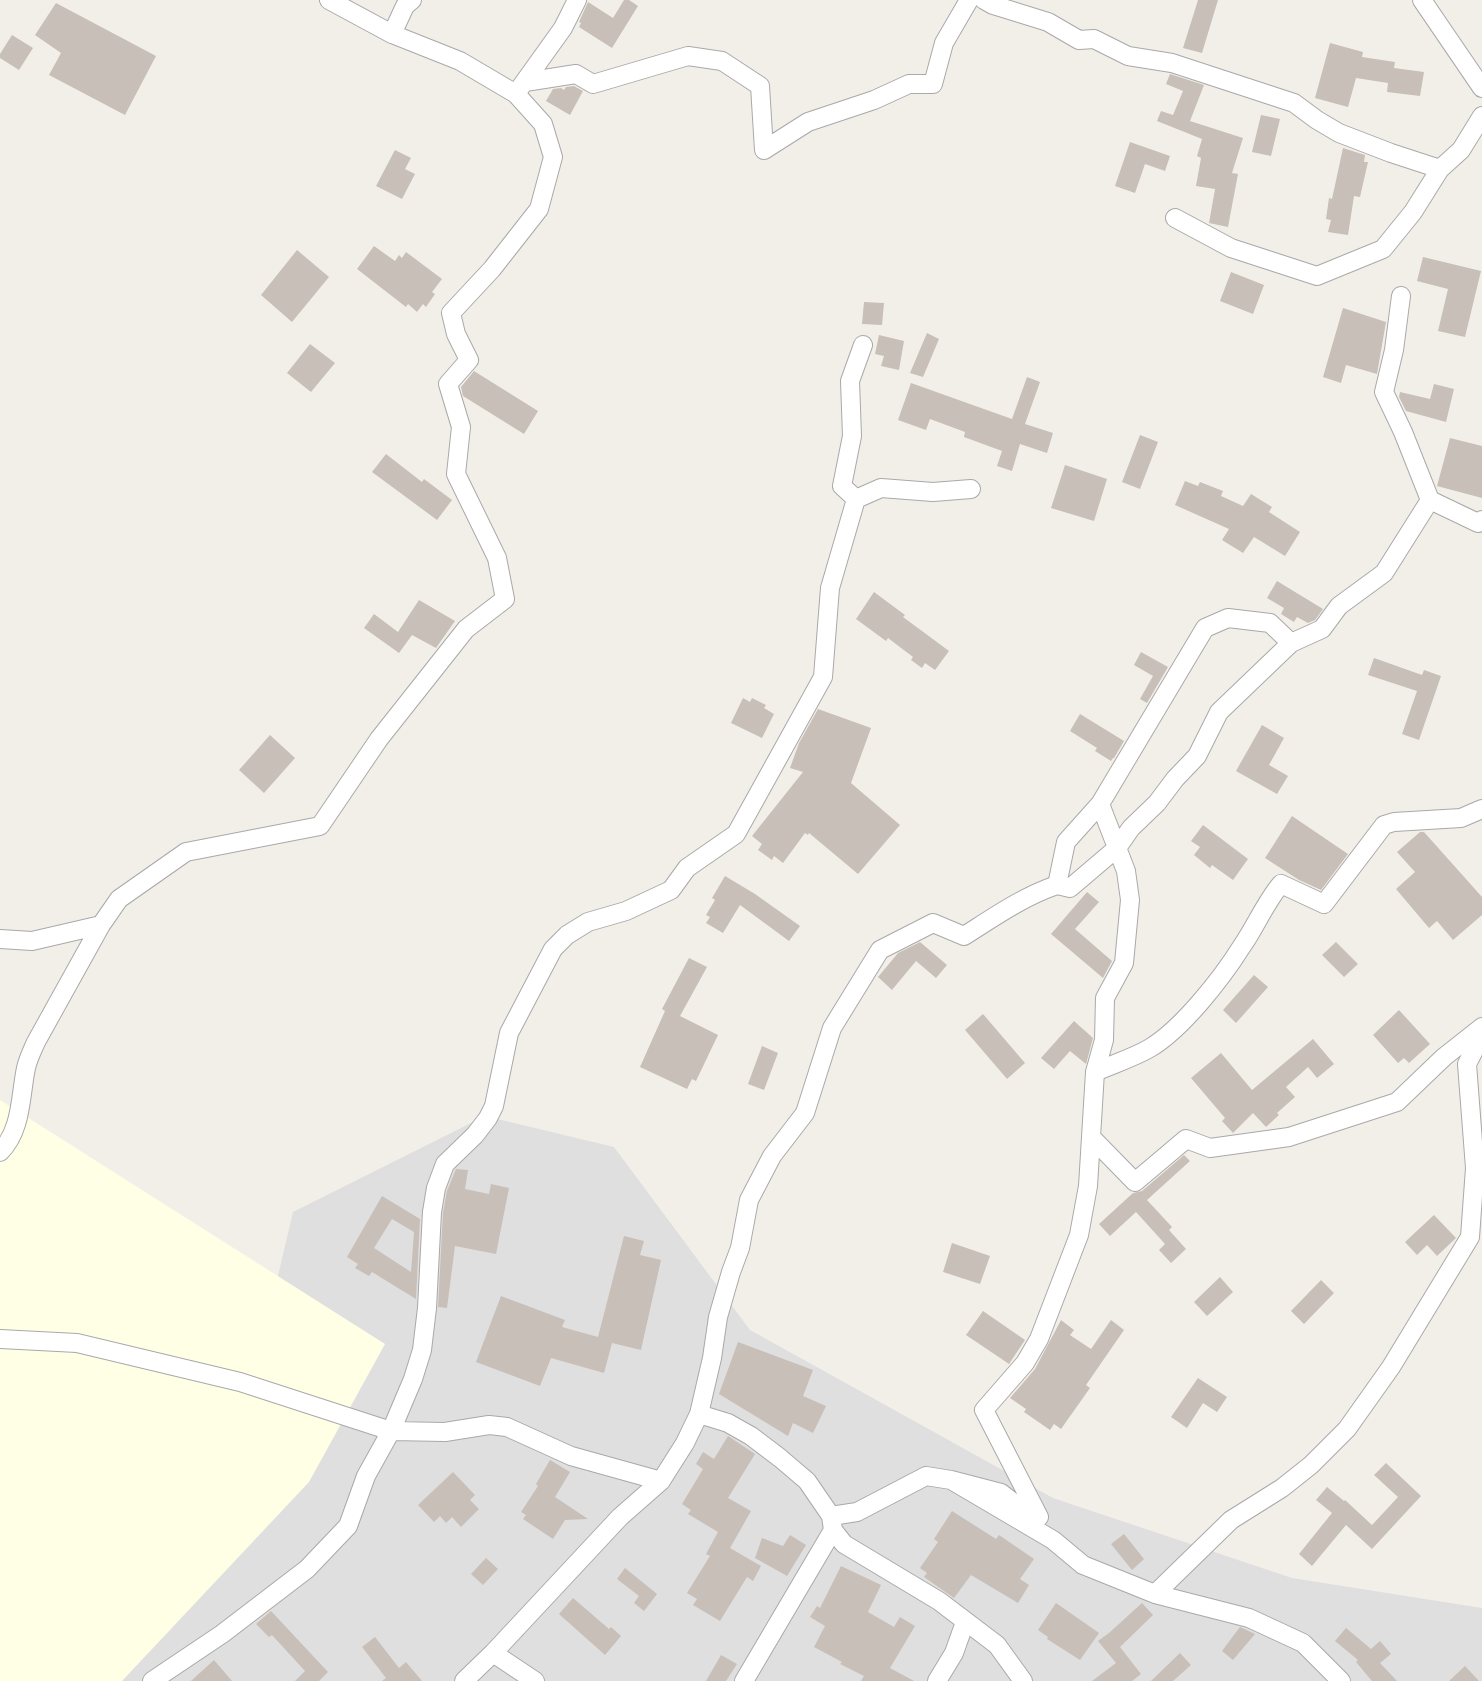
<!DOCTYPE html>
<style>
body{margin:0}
canvas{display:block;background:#f2efe9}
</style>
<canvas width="1482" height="1681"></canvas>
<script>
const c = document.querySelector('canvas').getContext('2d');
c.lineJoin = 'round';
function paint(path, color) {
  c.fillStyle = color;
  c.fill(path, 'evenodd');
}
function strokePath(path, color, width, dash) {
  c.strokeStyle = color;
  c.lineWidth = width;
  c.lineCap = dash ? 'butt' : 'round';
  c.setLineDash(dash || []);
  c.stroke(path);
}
paint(new Path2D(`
 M 485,1116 L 614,1147 L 750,1330 L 1053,1498 L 1292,1578 L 1482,1608 L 1482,1681 L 0,1681 L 227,1492 L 293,1212 Z`), '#e0dfdf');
paint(new Path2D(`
 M 0,1100 L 385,1344 L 309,1482 L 122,1681 L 0,1681 Z`), '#ffffe5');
paint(new Path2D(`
 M 624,0 L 629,0 L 638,6 L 612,48 L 579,27 L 581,23 L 579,22 L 588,2 L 613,18 Z
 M 1198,0 L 1218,0 L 1202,53 L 1183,48 Z
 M 56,3 L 156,56 L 125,115 L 49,75 L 61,53 L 35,35 Z
 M 12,35 L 33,48 L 19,70 L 0,58 L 0,54 Z
 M 1330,43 L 1363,52 L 1362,57 L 1395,62 L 1394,68 L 1424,72 L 1420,96 L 1387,92 L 1388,83 L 1356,78 L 1348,107 L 1315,98 Z
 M 1170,74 L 1204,85 L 1190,121 L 1243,138 L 1232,173 L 1238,174 L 1228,227 L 1209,223 L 1215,189 L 1196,186 L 1201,158 L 1197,156 L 1202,139 L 1157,121 L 1161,111 L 1173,115 L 1183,91 L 1166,84 Z
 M 574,86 L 583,91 L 570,115 L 546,101 L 553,89 L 561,88 L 564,90 L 566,87 Z
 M 1261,115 L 1280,119 L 1271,156 L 1252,152 Z
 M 1130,142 L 1170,156 L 1165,171 L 1145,164 L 1135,193 L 1115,186 Z
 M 1343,148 L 1365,155 L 1364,162 L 1368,162 L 1360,197 L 1354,196 L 1348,235 L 1328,232 L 1331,220 L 1326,219 L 1329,198 L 1332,199 Z
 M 395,150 L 411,158 L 405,169 L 415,174 L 402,199 L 376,186 Z
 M 374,246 L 395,261 L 399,255 L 402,258 L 406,252 L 442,279 L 432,292 L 435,294 L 426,307 L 423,304 L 417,312 L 408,304 L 406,307 L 357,269 Z
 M 297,250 L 329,277 L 292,322 L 261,295 Z
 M 1423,257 L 1481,271 L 1465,337 L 1438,331 L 1448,289 L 1417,281 Z
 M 1231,272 L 1264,285 L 1253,314 L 1220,301 Z
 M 864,302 L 884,303 L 882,325 L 862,324 Z
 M 1343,308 L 1386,322 L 1377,374 L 1346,365 L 1341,383 L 1323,377 Z
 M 927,333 L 939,339 L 923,377 L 910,373 Z
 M 879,335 L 904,341 L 899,370 L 881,366 L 884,356 L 875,354 Z
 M 310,344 L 335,363 L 311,392 L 287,373 Z
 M 474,371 L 538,411 L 524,434 L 463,396 L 461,387 Z
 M 1027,377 L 1040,382 L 1025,424 L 1053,433 L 1047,453 L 1020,444 L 1012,471 L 997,466 L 1002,451 L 964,437 L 965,432 L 930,419 L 926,430 L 898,420 L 911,383 L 1012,419 Z
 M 1434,384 L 1454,389 L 1446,422 L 1406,411 L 1399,397 L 1400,392 L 1430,399 Z
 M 1140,435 L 1158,442 L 1140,489 L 1122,482 Z
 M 1450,438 L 1482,446 L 1482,498 L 1437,486 Z
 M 386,454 L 422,482 L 424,479 L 452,500 L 437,520 L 372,472 Z
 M 1065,465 L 1107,479 L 1094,521 L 1051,508 Z
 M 1185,481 L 1198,486 L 1200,482 L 1223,491 L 1221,496 L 1243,506 L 1251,494 L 1272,507 L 1269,512 L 1300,532 L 1285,556 L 1254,537 L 1243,553 L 1222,540 L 1229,529 L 1175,505 Z
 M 1277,581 L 1323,609 L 1315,620 L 1308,623 L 1297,617 L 1294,622 L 1281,614 L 1284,608 L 1267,598 Z
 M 874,592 L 905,615 L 903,617 L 949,651 L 935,670 L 925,663 L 922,668 L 911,660 L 913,657 L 888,638 L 886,641 L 856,619 Z
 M 419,600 L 455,621 L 436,648 L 412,635 L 399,653 L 364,628 L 374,614 L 398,632 Z
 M 1141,652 L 1168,667 L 1147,703 L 1140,699 L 1153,676 L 1134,665 Z
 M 1374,658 L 1422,675 L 1424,670 L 1441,676 L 1419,740 L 1402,734 L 1417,691 L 1368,675 Z
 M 743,698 L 750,702 L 752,698 L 766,705 L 764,708 L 774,714 L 762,738 L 731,723 Z
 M 818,709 L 871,728 L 851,783 L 900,825 L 858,874 L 809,833 L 808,835 L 805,833 L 783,863 L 774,856 L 772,860 L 758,850 L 762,844 L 752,836 L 803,772 L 790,768 L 799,743 Z
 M 1080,714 L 1124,741 L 1114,758 L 1113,758 L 1111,761 L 1095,751 L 1097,748 L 1070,731 Z
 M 1262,725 L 1284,738 L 1269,765 L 1288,776 L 1277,794 L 1236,771 Z
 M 270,735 L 295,758 L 264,793 L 239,770 Z
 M 1292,816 L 1348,854 L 1321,890 L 1299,880 L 1265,858 Z
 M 1203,825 L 1248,859 L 1233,880 L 1212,865 L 1210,868 L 1194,855 L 1200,847 L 1191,841 Z
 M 1420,832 L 1424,832 L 1482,897 L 1482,915 L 1453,940 L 1437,921 L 1429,928 L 1396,889 L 1415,872 L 1397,852 Z
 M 725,876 L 755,894 L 800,926 L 789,941 L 740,905 L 723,933 L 706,923 L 710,917 L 706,915 L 715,900 L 712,898 Z
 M 1087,892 L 1099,902 L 1075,929 L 1112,961 L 1103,978 L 1051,934 Z
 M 920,942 L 947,965 L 936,978 L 916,961 L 892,990 L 878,977 L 898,953 Z
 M 1336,942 L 1358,964 L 1344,977 L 1322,955 Z
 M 689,958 L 707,967 L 680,1016 L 718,1035 L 696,1081 L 692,1079 L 687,1089 L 640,1067 L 665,1011 L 662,1009 Z
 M 1254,975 L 1268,987 L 1236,1023 L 1223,1010 Z
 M 1399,1010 L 1430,1044 L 1409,1063 L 1404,1058 L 1398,1063 L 1373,1035 Z
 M 983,1014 L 1025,1063 L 1007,1079 L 965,1030 Z
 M 1074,1021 L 1093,1038 L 1086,1064 L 1070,1051 L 1054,1069 L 1041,1058 Z
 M 1313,1039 L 1334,1064 L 1317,1078 L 1308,1067 L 1286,1087 L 1295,1097 L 1277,1113 L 1279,1115 L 1266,1127 L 1253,1113 L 1233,1133 L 1222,1121 L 1225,1118 L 1191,1078 L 1221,1053 L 1252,1090 Z
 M 762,1046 L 778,1053 L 764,1090 L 748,1084 Z
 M 1184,1155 L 1190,1161 L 1147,1200 L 1172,1227 L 1169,1230 L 1186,1249 L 1171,1263 L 1159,1250 L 1165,1244 L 1136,1212 L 1110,1236 L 1099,1224 L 1133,1193 L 1142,1191 Z
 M 456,1169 L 468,1170 L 465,1189 L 489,1194 L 491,1184 L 509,1188 L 496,1254 L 455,1246 L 447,1308 L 438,1307 L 443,1213 L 447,1191 Z
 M 382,1196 L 420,1219 L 416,1299 L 372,1272 L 369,1276 L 355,1268 L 358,1264 L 347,1257 ZM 392,1219 L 414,1232 L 411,1272 L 374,1248 Z
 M 1434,1215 L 1456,1238 L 1437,1256 L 1427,1245 L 1417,1255 L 1405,1242 Z
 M 624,1236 L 644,1241 L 640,1255 L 661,1260 L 641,1350 L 612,1343 L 604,1373 L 551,1358 L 540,1386 L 476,1362 L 501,1296 L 565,1320 L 562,1327 L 598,1337 Z
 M 952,1243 L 990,1256 L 980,1284 L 943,1272 Z
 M 1220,1277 L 1233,1292 L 1207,1316 L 1194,1302 Z
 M 1321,1280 L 1334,1293 L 1304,1324 L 1291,1311 Z
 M 983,1311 L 1025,1340 L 1009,1364 L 966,1335 Z
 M 1061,1320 L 1074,1330 L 1070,1335 L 1091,1349 L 1111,1320 L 1124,1330 L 1086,1385 L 1090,1388 L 1061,1429 L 1054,1424 L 1050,1430 L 1024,1412 L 1026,1409 L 1010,1398 L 1035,1369 Z
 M 738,1342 L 813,1370 L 803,1396 L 826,1406 L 813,1433 L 793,1423 L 788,1436 L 719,1394 Z
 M 1198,1378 L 1227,1397 L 1217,1412 L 1203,1403 L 1187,1428 L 1171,1417 Z
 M 728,1436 L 755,1454 L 728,1498 L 751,1511 L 730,1548 L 761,1566 L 753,1581 L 747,1577 L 720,1621 L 693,1605 L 697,1599 L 687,1593 L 710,1556 L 706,1554 L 718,1532 L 688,1514 L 691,1510 L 682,1504 L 703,1469 L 696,1464 L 703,1452 L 714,1459 Z
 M 550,1460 L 570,1472 L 555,1497 L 588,1519 L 565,1520 L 553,1539 L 523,1519 L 526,1515 L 521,1512 L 538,1486 L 536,1484 Z
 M 1386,1463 L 1421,1496 L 1372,1549 L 1346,1525 L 1312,1566 L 1299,1554 L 1332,1513 L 1316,1500 L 1327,1487 L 1344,1501 L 1345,1500 L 1372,1525 L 1398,1497 L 1374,1475 Z
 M 453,1472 L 475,1495 L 470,1500 L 479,1509 L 461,1527 L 452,1517 L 446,1523 L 440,1516 L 434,1522 L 418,1505 Z
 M 952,1511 L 996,1539 L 999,1535 L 1034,1559 L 1020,1579 L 1029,1585 L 1018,1603 L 971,1575 L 954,1598 L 924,1577 L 927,1573 L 920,1568 L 938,1542 L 934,1539 Z
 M 1124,1534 L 1144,1559 L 1132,1570 L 1111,1544 Z
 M 790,1535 L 806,1545 L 787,1576 L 755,1558 L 762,1538 L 783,1546 Z
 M 486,1558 L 498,1569 L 483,1585 L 471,1574 Z
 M 841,1566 L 881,1585 L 868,1612 L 894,1627 L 900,1617 L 915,1626 L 890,1668 L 914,1681 L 861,1681 L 864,1676 L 840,1664 L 842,1662 L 814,1647 L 825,1626 L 810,1617 L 817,1606 L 820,1608 Z
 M 625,1568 L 657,1594 L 644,1611 L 634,1603 L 639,1596 L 617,1579 Z
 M 573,1598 L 609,1629 L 611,1627 L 621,1636 L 605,1655 L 559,1614 Z
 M 1056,1603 L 1099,1633 L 1080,1660 L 1047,1639 L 1048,1637 L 1038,1630 Z
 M 1142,1603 L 1153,1615 L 1120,1647 L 1141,1674 L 1132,1681 L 1092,1681 L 1116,1663 L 1098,1641 L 1109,1633 Z
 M 271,1611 L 328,1672 L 319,1681 L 295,1681 L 305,1671 L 272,1635 L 269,1637 L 256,1624 Z
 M 1240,1627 L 1255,1634 L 1233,1660 L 1222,1651 Z
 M 1346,1628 L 1371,1649 L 1380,1641 L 1391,1654 L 1380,1663 L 1397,1681 L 1372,1681 L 1356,1662 L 1358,1660 L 1335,1641 Z
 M 375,1637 L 399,1668 L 406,1662 L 422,1681 L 382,1681 L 386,1678 L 362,1647 Z
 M 1180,1653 L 1191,1665 L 1173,1681 L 1151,1681 Z
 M 721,1655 L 737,1664 L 726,1681 L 706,1681 Z
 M 214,1660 L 232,1681 L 191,1681 Z
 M 1465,1666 L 1479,1681 L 1449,1681 Z`), '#c7bfb8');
const minor = new Path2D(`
 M 984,0 L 993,5 L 1048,22 L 1079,40 L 1094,39 L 1128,56 L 1172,63 L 1294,103 L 1317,120 L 1339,133 L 1391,153 L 1440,169
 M 1422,0 L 1482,88
 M 392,34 L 405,6 L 412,0
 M 525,82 L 576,74 L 593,84 L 688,56 L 722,61 L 760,86 L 764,150 L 808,122 L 874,100 L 909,84 L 933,84 L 944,43 L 969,0
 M 520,88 L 563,28 L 577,0
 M 1175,218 L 1231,248 L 1317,276 L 1383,249 L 1413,212 L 1440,169 L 1461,150 L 1482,116
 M 1401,296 L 1394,350 L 1384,392 L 1403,432 L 1430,500 L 1478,523 L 1482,520
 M 856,499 L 881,488 L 933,492 L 971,489
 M 1057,885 L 1070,888 L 1117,848 L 1131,828 L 1157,803 L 1175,779 L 1197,756 L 1219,712 L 1291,643 L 1322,629 L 1339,606 L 1384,573 L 1430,500
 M 0,939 L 32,941 L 101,925
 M 1095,1072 C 1113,1064 1133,1058 1150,1048 C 1182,1029 1222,978 1242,946 C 1256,926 1265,903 1281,884 L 1324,904 L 1384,825 L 1394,822 L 1461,818 L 1482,809
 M 1092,1138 L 1135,1182 L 1186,1139 L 1210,1148 L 1289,1137 L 1397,1102 L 1444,1057 L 1482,1027
 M 0,1152 C 22,1130 20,1097 26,1068 C 28,1059 32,1051 36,1042 L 101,925 L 119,899 L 186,852 L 320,826 L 379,739 L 466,629 L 505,599 L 497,558 L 456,474 L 461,427 L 448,384 L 469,360 L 456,334 L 451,313 L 492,269 L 539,209 L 553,157 L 543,124 L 516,94 L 460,61 L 392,34 L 329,0
 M 1475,1168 L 1467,1064 L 1482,1035
 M 0,1339 L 77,1343 L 240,1382 L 391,1431 L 445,1432 L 489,1425 L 507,1427 L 571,1456 L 661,1481
 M 699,1414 L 728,1423 L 751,1436 L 780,1458 L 807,1481 L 831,1516 L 833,1530 L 844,1544 L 939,1601 L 997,1645 L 1023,1681
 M 951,1480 L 1001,1493 L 1019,1507 L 1039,1517 L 984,1410 L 1025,1363 L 1039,1339 L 1079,1235 L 1088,1186 L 1095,1072 L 1104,1040 L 1105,998 L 1124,963 L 1130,900 L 1126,871 L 1100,804 L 1205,628 L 1228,618 L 1270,623 L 1291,643
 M 831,1516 L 857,1512 L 926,1476 L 951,1480 L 1053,1540 L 1083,1565 L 1155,1594 L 1249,1618 L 1303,1643 L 1341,1681
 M 1155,1594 L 1231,1520 L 1282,1488 L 1311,1465 L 1347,1429 L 1391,1367 L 1470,1237 L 1475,1168 L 1482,1163
 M 493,1653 L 535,1681
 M 152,1681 L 222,1634 L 307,1569 L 348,1526 L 366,1476 L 391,1431 L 413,1379 L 422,1350 L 427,1308 L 432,1212 L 436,1188 L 445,1164 L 475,1135 L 488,1118 L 494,1106 L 509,1033 L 553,949 L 567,935 L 588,922 L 626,911 L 671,890 L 687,868 L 736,834 L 823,677 L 830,588 L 856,499 L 842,486 L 852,436 L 850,381 L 863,345
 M 464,1681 L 493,1653 L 620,1517 L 661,1481 L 685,1443 L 699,1414 L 712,1358 L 718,1317 L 731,1272 L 740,1248 L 749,1200 L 772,1156 L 805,1113 L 832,1028 L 880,950 L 933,923 L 964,936 C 994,917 1024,896 1057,885 L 1066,842 L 1100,804
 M 744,1681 L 833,1530
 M 937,1681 L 954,1653 L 965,1622`);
strokePath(minor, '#a9a9a9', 20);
strokePath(minor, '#fff', 18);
</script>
